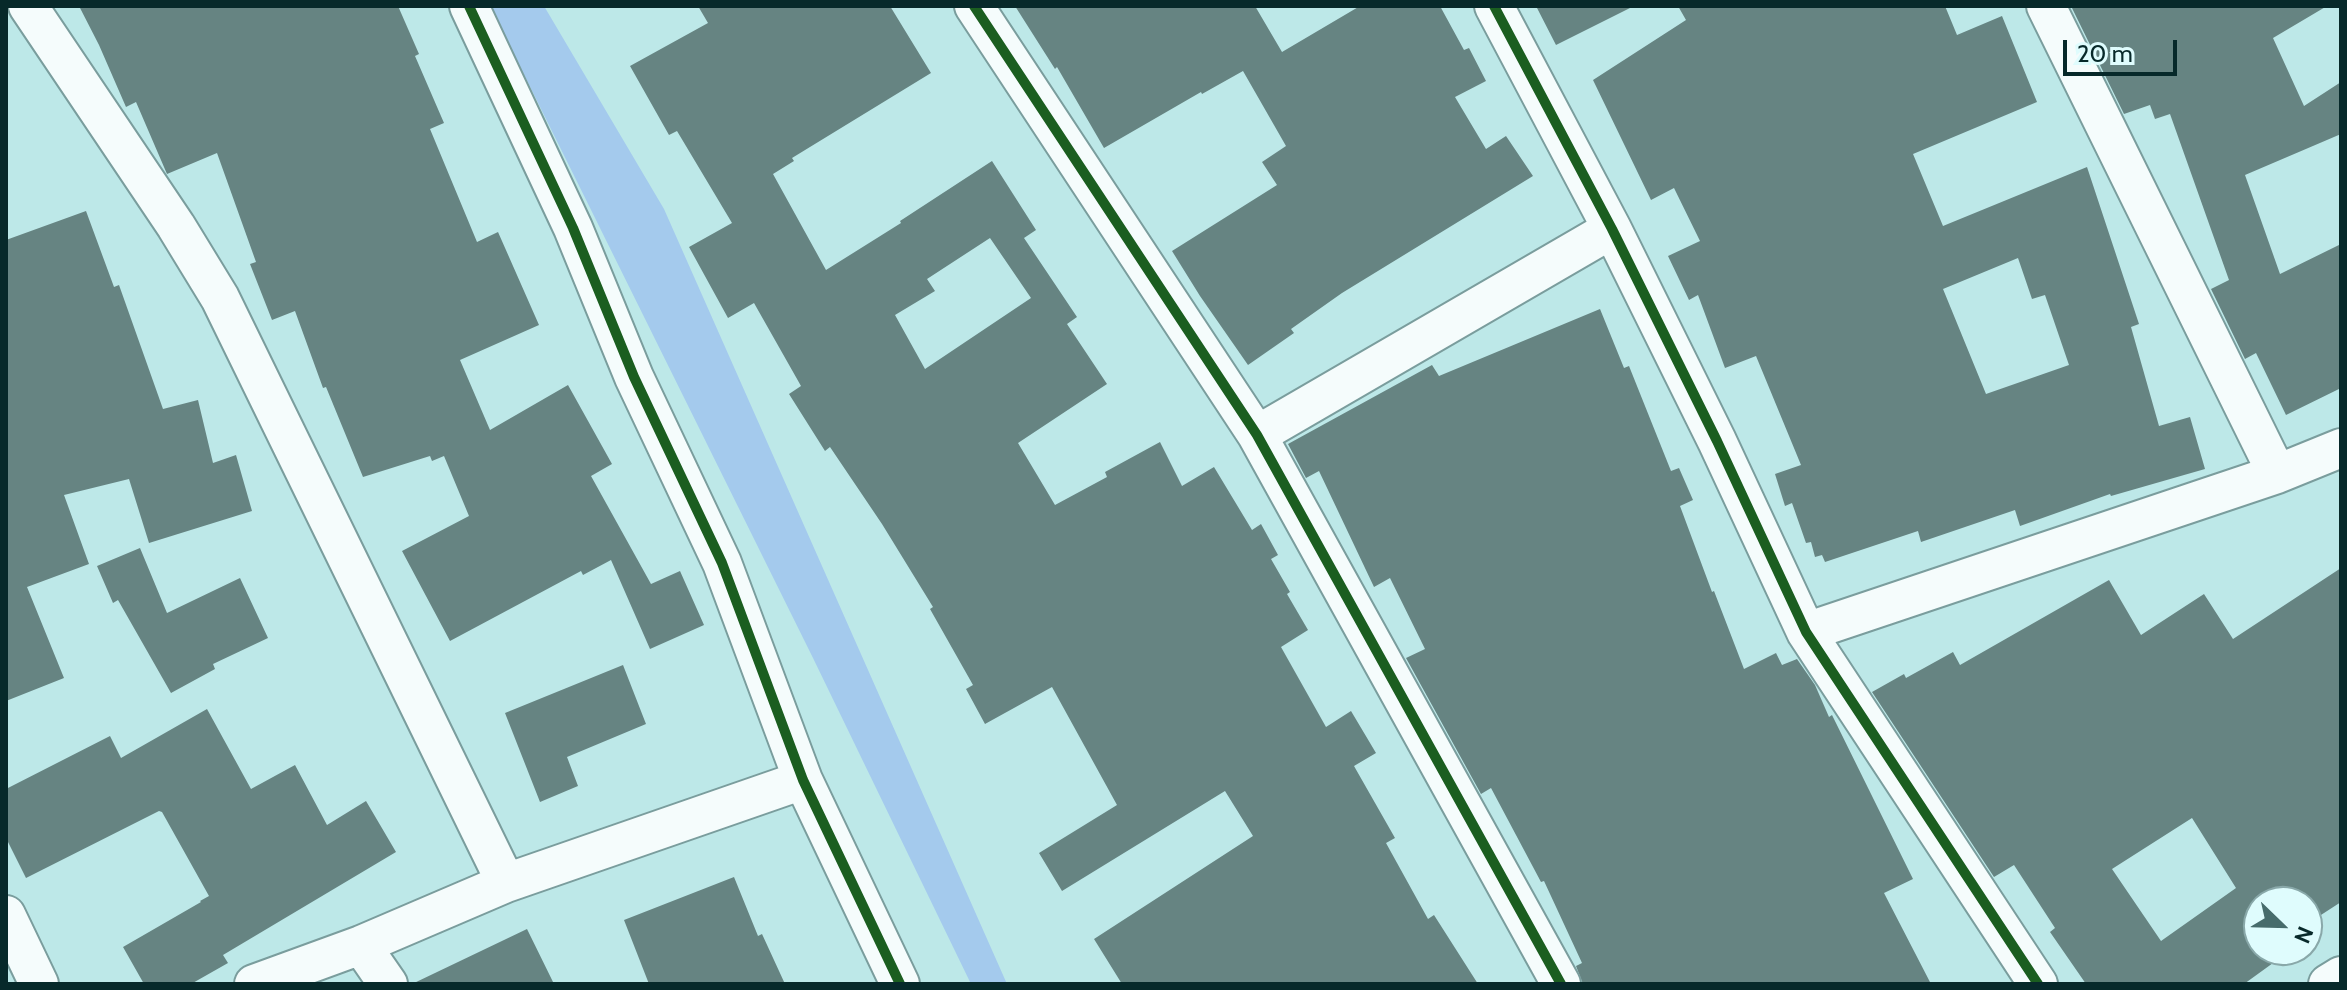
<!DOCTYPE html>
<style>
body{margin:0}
#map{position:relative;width:2347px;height:990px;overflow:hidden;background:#bde8e8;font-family:Cabin,sans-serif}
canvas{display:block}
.frame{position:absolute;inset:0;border:8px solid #07292a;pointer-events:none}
.north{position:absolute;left:2243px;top:886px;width:80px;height:80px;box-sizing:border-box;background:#dffcfd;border:2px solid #89a8a9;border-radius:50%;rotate:113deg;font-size:22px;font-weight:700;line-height:32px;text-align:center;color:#07292a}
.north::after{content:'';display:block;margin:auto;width:28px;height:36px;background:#476c6c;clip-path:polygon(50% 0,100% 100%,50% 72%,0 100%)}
.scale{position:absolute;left:2063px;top:40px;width:114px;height:36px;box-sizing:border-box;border:4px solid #07292a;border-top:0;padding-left:10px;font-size:24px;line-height:28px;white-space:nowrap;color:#07292a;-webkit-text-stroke:6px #dffcfd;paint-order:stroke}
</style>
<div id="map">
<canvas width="2347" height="990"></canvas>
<div class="frame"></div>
<div class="north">N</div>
<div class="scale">20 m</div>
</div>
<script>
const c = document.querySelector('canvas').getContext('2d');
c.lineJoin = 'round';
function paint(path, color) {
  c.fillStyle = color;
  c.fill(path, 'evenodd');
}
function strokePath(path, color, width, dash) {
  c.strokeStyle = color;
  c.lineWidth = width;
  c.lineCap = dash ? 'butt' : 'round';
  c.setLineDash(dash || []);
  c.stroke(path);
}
paint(new Path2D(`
 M 490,6 L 544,6 L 664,209 L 1007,984 L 971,984 L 813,658 Z`), '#a4caed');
paint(new Path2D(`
 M 79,6 L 398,6 L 419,54 L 415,56 L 444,123 L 430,129 L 477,242 L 498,232 L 539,325 L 460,360 L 490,430 L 568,385 L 612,464 L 591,476 L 651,584 L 680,571 L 704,625 L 650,649 L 611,560 L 583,575 L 581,571 L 450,641 L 402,551 L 469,516 L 444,456 L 432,461 L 430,456 L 363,477 L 326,387 L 323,388 L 295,311 L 272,320 L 250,264 L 256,262 L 217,153 L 167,174 L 136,102 L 126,107 L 99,45 Z
 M 698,6 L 890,6 L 931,73 L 792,158 L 794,161 L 773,174 L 826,270 L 901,223 L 900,221 L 992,161 L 1036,230 L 1024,238 L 1077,317 L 1067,324 L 1107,384 L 1018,443 L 1055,505 L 1107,477 L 1105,472 L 1160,442 L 1182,486 L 1214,467 L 1252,530 L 1261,524 L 1278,555 L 1271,559 L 1290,592 L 1287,594 L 1308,630 L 1281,647 L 1326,727 L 1351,711 L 1376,753 L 1354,766 L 1395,838 L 1386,843 L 1428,919 L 1434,915 L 1478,984 L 1122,984 L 1094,939 L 1253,836 L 1225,791 L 1062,891 L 1039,853 L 1117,805 L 1052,687 L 985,724 L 966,689 L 973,685 L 930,609 L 933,607 L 882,524 L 830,447 L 825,451 L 789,394 L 801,386 L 754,303 L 728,318 L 689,247 L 732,223 L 677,131 L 669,135 L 630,66 L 708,23 ZM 990,238 L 1031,298 L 925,369 L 895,315 L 935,291 L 927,279 Z
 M 1015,6 L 1255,6 L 1282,52 L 1360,6 L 1440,6 L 1464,50 L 1469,48 L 1486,81 L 1455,97 L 1486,149 L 1506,136 L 1533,176 L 1342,293 L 1291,329 L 1294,333 L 1248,365 L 1200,296 L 1172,251 L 1277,185 L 1262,162 L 1286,146 L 1243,71 L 1202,94 L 1201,92 L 1104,148 L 1057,67 L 1055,69 Z
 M 1536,6 L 1634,6 L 1556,45 Z
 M 1678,6 L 1945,6 L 1957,35 L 2002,16 L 2037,102 L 1913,154 L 1943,226 L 2087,167 L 2139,324 L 2131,327 L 2159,426 L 2190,417 L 2205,469 L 2111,496 L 2110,494 L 2020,526 L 2015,510 L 1921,542 L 1918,531 L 1825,562 L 1822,555 L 1815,557 L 1811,542 L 1806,543 L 1792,503 L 1785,506 L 1775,474 L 1801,465 L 1756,356 L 1725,368 L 1698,295 L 1689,300 L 1668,256 L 1700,241 L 1674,188 L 1651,200 L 1593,80 L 1686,20 ZM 2018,258 L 2032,299 L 2045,295 L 2069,365 L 1986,394 L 1943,289 Z
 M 2071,6 L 2327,6 L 2273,38 L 2304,106 L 2341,82 L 2341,134 L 2245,175 L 2280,274 L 2341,244 L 2341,388 L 2286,415 L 2256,353 L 2245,359 L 2211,289 L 2229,280 L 2170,114 L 2155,119 L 2150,105 L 2124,114 Z
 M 86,211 L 114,287 L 119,285 L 163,409 L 198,400 L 213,463 L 236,455 L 252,511 L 149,543 L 129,479 L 64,495 L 89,564 L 27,587 L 64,678 L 6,701 L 6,240 Z
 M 1600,309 L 1624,368 L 1629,366 L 1671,471 L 1679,468 L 1693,500 L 1680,506 L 1712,592 L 1714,591 L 1744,669 L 1776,653 L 1782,665 L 1797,659 L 1815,685 L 1829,717 L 1832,715 L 1913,879 L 1884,893 L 1931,984 L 1583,984 L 1576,966 L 1582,963 L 1544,881 L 1541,882 L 1491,788 L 1481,794 L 1406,658 L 1425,649 L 1390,578 L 1374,587 L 1319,471 L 1306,478 L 1288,444 L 1432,365 L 1439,376 Z
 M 140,548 L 167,613 L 240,578 L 268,638 L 213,664 L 215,669 L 171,693 L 118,600 L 113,603 L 97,566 Z
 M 2341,568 L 2341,902 L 2307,924 L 2307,902 L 2259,902 L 2259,950 L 2291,950 L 2244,984 L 2086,984 L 2050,932 L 2055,928 L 2014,865 L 1994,877 L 1872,692 L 1904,674 L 1906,678 L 1953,652 L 1960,665 L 2109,580 L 2141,635 L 2204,594 L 2233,639 ZM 2192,818 L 2236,888 L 2161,941 L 2112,869 Z
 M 623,665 L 646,724 L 567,757 L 578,786 L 540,802 L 505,713 Z
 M 207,709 L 251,789 L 295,765 L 327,825 L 366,801 L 396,852 L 223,955 L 228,963 L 191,984 L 144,984 L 123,947 L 201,902 L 200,901 L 209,896 L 162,812 L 159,811 L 26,878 L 6,838 L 6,789 L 110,736 L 121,758 Z
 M 734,877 L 758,936 L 762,934 L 785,984 L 649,984 L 624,920 Z
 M 527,929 L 554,984 L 412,984 Z`), '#668482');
const minor = new Path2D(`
 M 28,6 L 176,226 L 220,298 L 506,883
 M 469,6 L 573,228 L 634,377 L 722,563 L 803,780 L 900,984
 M 974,6 L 1257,435 L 1561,984
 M 1494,6 L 1612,229 L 1717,441 L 1806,632 L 2038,984
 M 2046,6 L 2277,474
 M 1257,435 L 1612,229
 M 1806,632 L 2277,474 L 2341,448
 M 6,915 L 39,984
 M 361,945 L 388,984
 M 254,984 L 361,945 L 506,883 L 803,780
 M 2328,984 L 2341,976`);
strokePath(minor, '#7a9d9d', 42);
strokePath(minor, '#f5fcfc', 38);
strokePath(new Path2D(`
 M 469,6 L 573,228 L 634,377 L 722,563 L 803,780 L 900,984
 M 974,6 L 1257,435 L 1561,984
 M 1494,6 L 1612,229 L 1717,441 L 1806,632 L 2038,984`), '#1b5e20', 10);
</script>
